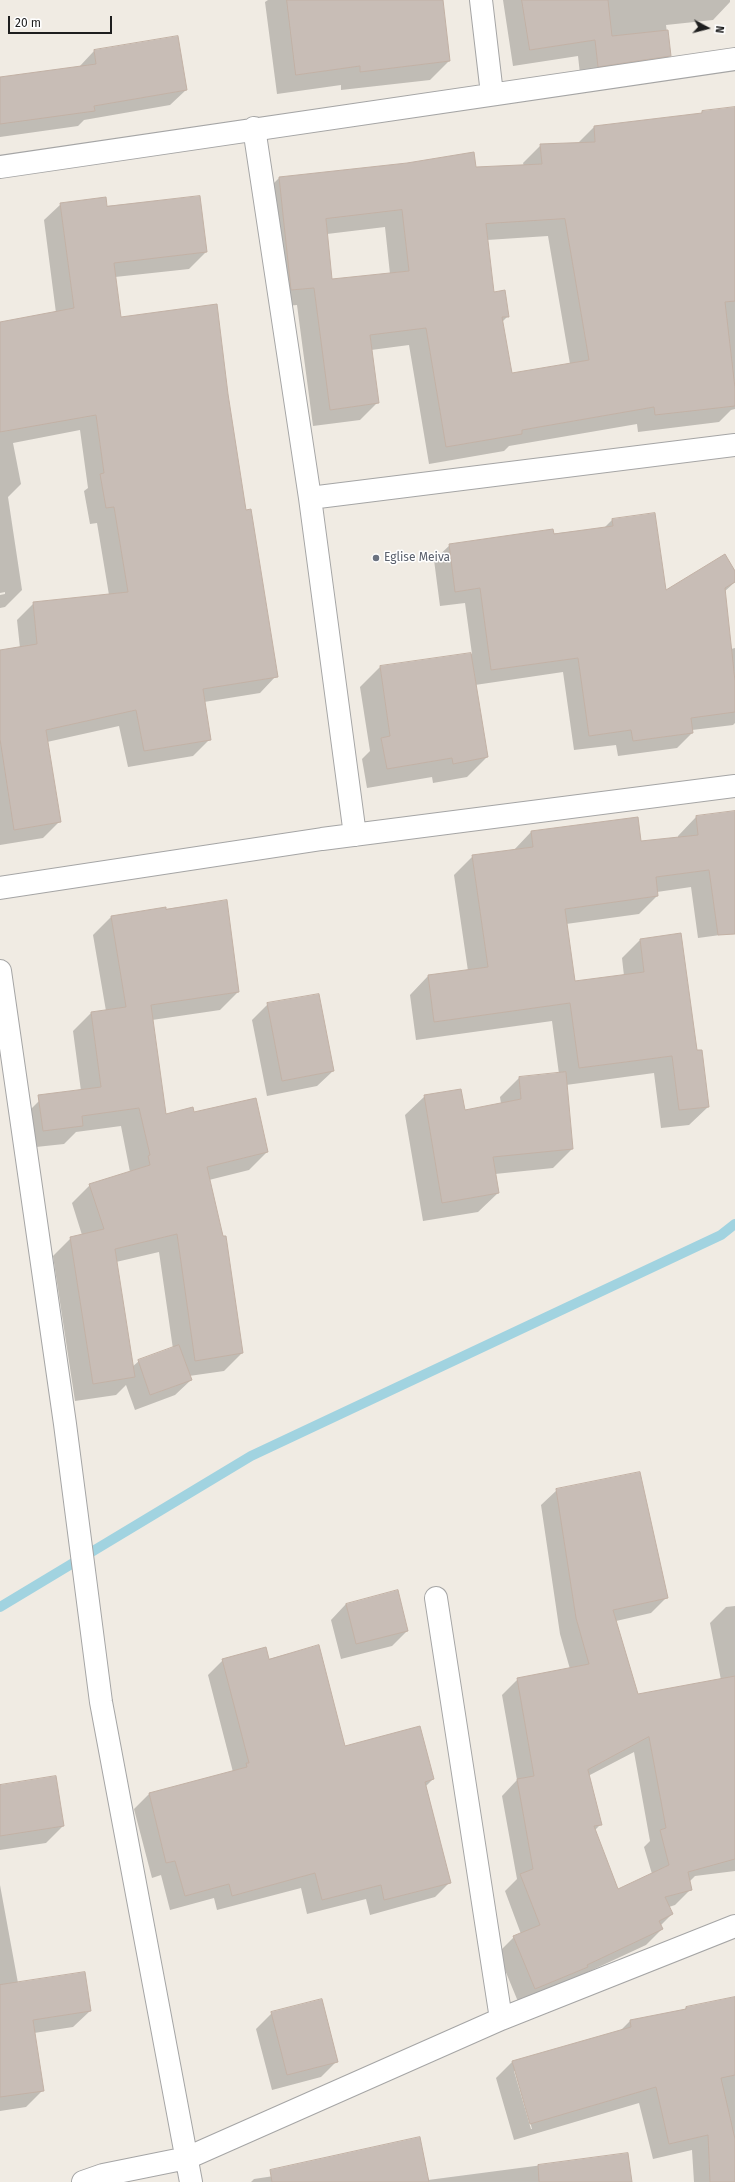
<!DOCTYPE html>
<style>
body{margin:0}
#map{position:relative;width:735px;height:2182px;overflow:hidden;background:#f0ebe3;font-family:"Fira Sans",sans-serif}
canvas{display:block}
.north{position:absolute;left:687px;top:8px;width:40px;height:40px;-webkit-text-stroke:3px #fff;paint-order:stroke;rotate:97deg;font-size:11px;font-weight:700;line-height:16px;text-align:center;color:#1e1e1e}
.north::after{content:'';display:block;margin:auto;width:14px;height:18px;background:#1e1e1e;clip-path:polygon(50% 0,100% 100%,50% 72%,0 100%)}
.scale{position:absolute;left:8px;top:16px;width:104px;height:18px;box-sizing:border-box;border:2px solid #1e1e1e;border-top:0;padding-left:5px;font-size:12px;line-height:14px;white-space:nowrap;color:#1e1e1e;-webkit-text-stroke:3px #fff;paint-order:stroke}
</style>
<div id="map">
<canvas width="735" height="2182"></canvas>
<div class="north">N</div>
<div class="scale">20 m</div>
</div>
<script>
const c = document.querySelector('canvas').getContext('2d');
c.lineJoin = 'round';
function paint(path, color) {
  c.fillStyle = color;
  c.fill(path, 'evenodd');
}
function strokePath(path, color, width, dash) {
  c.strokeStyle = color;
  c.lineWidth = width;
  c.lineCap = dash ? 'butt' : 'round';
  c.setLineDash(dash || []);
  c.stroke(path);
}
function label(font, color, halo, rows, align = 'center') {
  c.font = font + ' "Fira Sans",sans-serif';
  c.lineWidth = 3;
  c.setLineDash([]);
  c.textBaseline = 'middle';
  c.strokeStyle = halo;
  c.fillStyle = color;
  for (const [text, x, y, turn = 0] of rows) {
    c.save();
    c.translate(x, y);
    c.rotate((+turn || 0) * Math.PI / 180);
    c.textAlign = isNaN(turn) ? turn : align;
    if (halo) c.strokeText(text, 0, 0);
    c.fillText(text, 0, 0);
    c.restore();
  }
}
paint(new Path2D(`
 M 268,0 L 442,0 L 449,61 L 430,80 L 341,90 L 341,85 L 277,94 L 265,2 Z
 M 503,0 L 730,0 L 730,2 L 713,20 L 666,25 L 670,55 L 653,73 L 581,83 L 578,56 L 513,66 Z
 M 94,51 L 186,90 L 170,105 L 84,120 L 78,126 L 0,137 L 0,78 L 79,67 Z
 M 735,108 L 735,409 L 731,410 L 719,422 L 638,432 L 637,424 L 509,446 L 504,451 L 429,464 L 409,345 L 371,350 L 378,402 L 360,420 L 313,426 L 297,305 L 274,307 L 262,195 L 279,178 L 524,166 L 523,163 L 541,145 L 577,144 L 594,127 L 700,115 L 702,112 ZM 385,227 L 390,274 L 331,280 L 327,234 ZM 548,236 L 570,364 L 511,374 L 502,322 L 508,316 L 493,293 L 487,240 Z
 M 61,204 L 106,207 L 206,252 L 189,269 L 115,277 L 120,319 L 227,394 L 245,511 L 276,676 L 260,693 L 204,702 L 210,739 L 193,756 L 128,767 L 119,726 L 47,742 L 60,821 L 43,838 L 0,845 L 0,651 L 20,648 L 17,620 L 34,603 L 109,595 L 97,523 L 90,524 L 84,491 L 88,488 L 80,430 L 13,443 L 21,484 L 8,497 L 22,590 L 5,607 L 0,608 L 0,595 L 5,594 L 5,592 L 0,593 L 0,323 L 56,313 L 44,220 Z
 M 654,514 L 665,592 L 735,573 L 735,582 L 724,592 L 731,649 L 735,648 L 735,723 L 733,725 L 692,730 L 692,733 L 677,748 L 618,756 L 616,745 L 574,750 L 563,672 L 475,685 L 487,757 L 467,777 L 433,783 L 432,777 L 367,788 L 362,759 L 370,751 L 360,687 L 380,667 L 472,654 L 465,603 L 440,606 L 434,560 L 450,545 L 604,528 L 612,520 Z
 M 735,812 L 735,933 L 698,938 L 691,887 L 657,892 L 657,896 L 639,914 L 566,924 L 574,983 L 624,976 L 622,958 L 640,940 L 696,1052 L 708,1107 L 689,1125 L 661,1128 L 654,1073 L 566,1085 L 572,1149 L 553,1168 L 495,1174 L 498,1193 L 478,1212 L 423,1221 L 405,1115 L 425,1096 L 464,1111 L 501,1104 L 500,1097 L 519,1078 L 559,1074 L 552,1021 L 416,1040 L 410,995 L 428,976 L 468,971 L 454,875 L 473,856 L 513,851 L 531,832 L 637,818 L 640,842 L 678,838 L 678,836 L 696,817 Z
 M 165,908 L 238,992 L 220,1010 L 152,1020 L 165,1115 L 194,1113 L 267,1152 L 249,1170 L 209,1180 L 242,1353 L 224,1371 L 189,1376 L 191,1380 L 175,1395 L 135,1410 L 126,1385 L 116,1395 L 75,1401 L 53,1256 L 71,1238 L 82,1235 L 72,1203 L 90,1185 L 130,1172 L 121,1126 L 76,1132 L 64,1144 L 36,1147 L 27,1113 L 45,1095 L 81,1091 L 73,1031 L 91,1013 L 106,1011 L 93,935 L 111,917 ZM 159,1252 L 173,1349 L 139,1361 L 132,1367 L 116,1262 Z
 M 268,1004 L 333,1071 L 317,1086 L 267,1096 L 252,1020 Z
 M 557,1490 L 667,1597 L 651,1613 L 616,1621 L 637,1696 L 721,1680 L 710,1623 L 726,1607 L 735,1606 L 735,1871 L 695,1876 L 689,1882 L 691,1889 L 675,1905 L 669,1907 L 672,1914 L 660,1926 L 662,1929 L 646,1945 L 519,2004 L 498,1953 L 514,1937 L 521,1934 L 505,1891 L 517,1879 L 502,1796 L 517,1780 L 502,1695 L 518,1679 L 570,1669 L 560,1634 L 541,1505 ZM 634,1752 L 650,1841 L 644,1847 L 652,1874 L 617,1890 L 595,1830 L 600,1825 L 588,1776 Z
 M 346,1604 L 407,1631 L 392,1646 L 341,1659 L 331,1620 Z
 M 223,1660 L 268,1660 L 344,1747 L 433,1779 L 426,1786 L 450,1882 L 435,1897 L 370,1915 L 366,1899 L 307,1914 L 301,1888 L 217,1910 L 214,1898 L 170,1910 L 161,1875 L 152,1878 L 134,1809 L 149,1794 L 233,1772 L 208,1675 Z
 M 0,1797 L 63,1826 L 46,1843 L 0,1850 Z
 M 0,1885 L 18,1983 L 90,2011 L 73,2027 L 34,2033 L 43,2090 L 26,2107 L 0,2111 Z
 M 735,1997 L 735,2182 L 694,2182 L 692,2150 L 653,2159 L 639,2103 L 514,2140 L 496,2078 L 512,2062 L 620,2031 L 630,2021 L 683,2011 L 686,2008 ZM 514,2071 L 516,2071 L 532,2129 L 531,2129 Z
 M 272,2013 L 337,2061 L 321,2077 L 272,2090 L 256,2029 Z
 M 627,2154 L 631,2182 L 251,2182 L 254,2179 L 307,2171 L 428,2180 Z`), '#0003');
strokePath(new Path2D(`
 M 0,1607 L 251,1456 L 721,1235 L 735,1224`), '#a1d3e0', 10);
const building = new Path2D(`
 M 287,0 L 443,0 L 450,61 L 360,72 L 360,66 L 296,75 Z
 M 522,0 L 608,0 L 612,36 L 668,30 L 671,56 L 598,67 L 595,40 L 530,50 Z
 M 178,36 L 187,90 L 94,106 L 95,111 L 0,124 L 0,77 L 96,64 L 94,50 Z
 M 735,107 L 735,301 L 725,302 L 735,388 L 735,406 L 655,415 L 654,407 L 522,430 L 522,434 L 446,447 L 426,328 L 370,335 L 379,403 L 330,410 L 314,288 L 291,290 L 279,177 L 407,163 L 474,152 L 476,167 L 542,164 L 540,144 L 595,142 L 594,126 L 702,113 L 702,111 ZM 402,210 L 409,271 L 332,279 L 326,219 ZM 565,219 L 589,360 L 512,373 L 502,317 L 509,317 L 505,290 L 494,292 L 486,224 Z
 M 200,196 L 207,252 L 114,263 L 121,317 L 217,304 L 228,394 L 246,510 L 251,509 L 278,677 L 203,689 L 211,740 L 144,751 L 136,710 L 46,730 L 61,822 L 14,830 L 0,739 L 0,650 L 37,644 L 33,602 L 128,592 L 114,507 L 106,508 L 100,474 L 104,473 L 96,415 L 0,432 L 0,322 L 74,308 L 60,203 L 106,197 L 107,206 Z
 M 655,513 L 666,590 L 725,554 L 735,571 L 735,582 L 725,588 L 735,681 L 735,712 L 691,718 L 693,733 L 633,741 L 631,730 L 589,736 L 578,658 L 491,670 L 480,588 L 455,592 L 449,544 L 553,529 L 554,534 L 613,526 L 612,519 Z
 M 471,653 L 488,757 L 453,764 L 452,758 L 387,769 L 381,738 L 390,736 L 380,666 Z
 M 735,811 L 735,934 L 718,935 L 709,870 L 656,877 L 658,896 L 565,909 L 575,981 L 644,972 L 640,939 L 681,933 L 697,1050 L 702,1050 L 709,1107 L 679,1110 L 672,1056 L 579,1068 L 570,1003 L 434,1022 L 428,975 L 488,967 L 472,855 L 533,847 L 531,831 L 638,817 L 641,841 L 698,835 L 696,816 Z
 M 227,900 L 239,992 L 151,1005 L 166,1114 L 193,1107 L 194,1112 L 256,1098 L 268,1152 L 207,1167 L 223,1236 L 226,1236 L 243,1353 L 195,1361 L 177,1234 L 115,1249 L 135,1377 L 93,1384 L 70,1237 L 104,1229 L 89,1184 L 150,1165 L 148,1156 L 150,1155 L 139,1108 L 82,1116 L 83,1126 L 43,1131 L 38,1095 L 101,1087 L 91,1012 L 126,1007 L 111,916 L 166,907 L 166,909 Z
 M 319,994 L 334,1071 L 282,1081 L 267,1003 Z
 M 566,1072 L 573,1149 L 493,1157 L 499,1193 L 442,1203 L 424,1095 L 461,1089 L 465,1110 L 521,1099 L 519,1077 Z
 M 179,1345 L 192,1380 L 150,1395 L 138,1360 Z
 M 640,1472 L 668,1598 L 613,1610 L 638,1694 L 735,1676 L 735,1859 L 688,1872 L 692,1890 L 665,1897 L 673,1914 L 659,1921 L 663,1929 L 587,1965 L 588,1967 L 535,1989 L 513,1936 L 540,1925 L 520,1874 L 533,1869 L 517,1779 L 534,1776 L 517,1678 L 589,1664 L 576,1618 L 556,1489 ZM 649,1737 L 666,1828 L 660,1830 L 669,1865 L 618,1889 L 594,1826 L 602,1825 L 588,1770 Z
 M 398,1590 L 408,1631 L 356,1644 L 346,1604 Z
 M 319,1645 L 345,1746 L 420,1726 L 434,1779 L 425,1782 L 451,1883 L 384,1900 L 381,1885 L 322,1900 L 315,1873 L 232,1896 L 229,1884 L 185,1896 L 175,1861 L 166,1863 L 149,1793 L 247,1767 L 246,1763 L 249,1763 L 222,1659 L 266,1647 L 269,1659 Z
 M 56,1776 L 64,1826 L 0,1836 L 0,1785 Z
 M 85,1972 L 91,2011 L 33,2020 L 44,2091 L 0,2097 L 0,1985 Z
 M 735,1997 L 735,2075 L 721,2078 L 735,2139 L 735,2182 L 710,2182 L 708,2135 L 669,2144 L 656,2087 L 530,2124 L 512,2061 L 631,2027 L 630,2020 L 686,2009 L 686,2007 Z
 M 322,1999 L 338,2062 L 287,2075 L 271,2012 Z
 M 420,2137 L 429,2182 L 272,2182 L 270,2170 Z
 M 628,2153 L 632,2182 L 539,2182 L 538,2165 Z`);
paint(building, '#c8bdb6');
strokePath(building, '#c2b1a5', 1);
const street = new Path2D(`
 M 481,0 L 492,94
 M 254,128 L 310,498 L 355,835
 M 0,167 L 735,59
 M 310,498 L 735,445
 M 0,888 L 322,839 L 735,786
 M 0,971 L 65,1424 L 101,1702 L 191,2182
 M 436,1598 L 501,2019
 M 83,2182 L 103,2175 L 187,2158 L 501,2019 L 735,1926`);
strokePath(street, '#a5a5a5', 24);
strokePath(street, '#fff', 22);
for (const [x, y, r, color] of [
 [376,558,4,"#6b7280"]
]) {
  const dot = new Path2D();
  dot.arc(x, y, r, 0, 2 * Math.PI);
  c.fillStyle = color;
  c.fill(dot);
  strokePath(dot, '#fff', 1.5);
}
label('12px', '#5b616d', '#fff', [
 ["Eglise Meiva",384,558]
], 'left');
</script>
